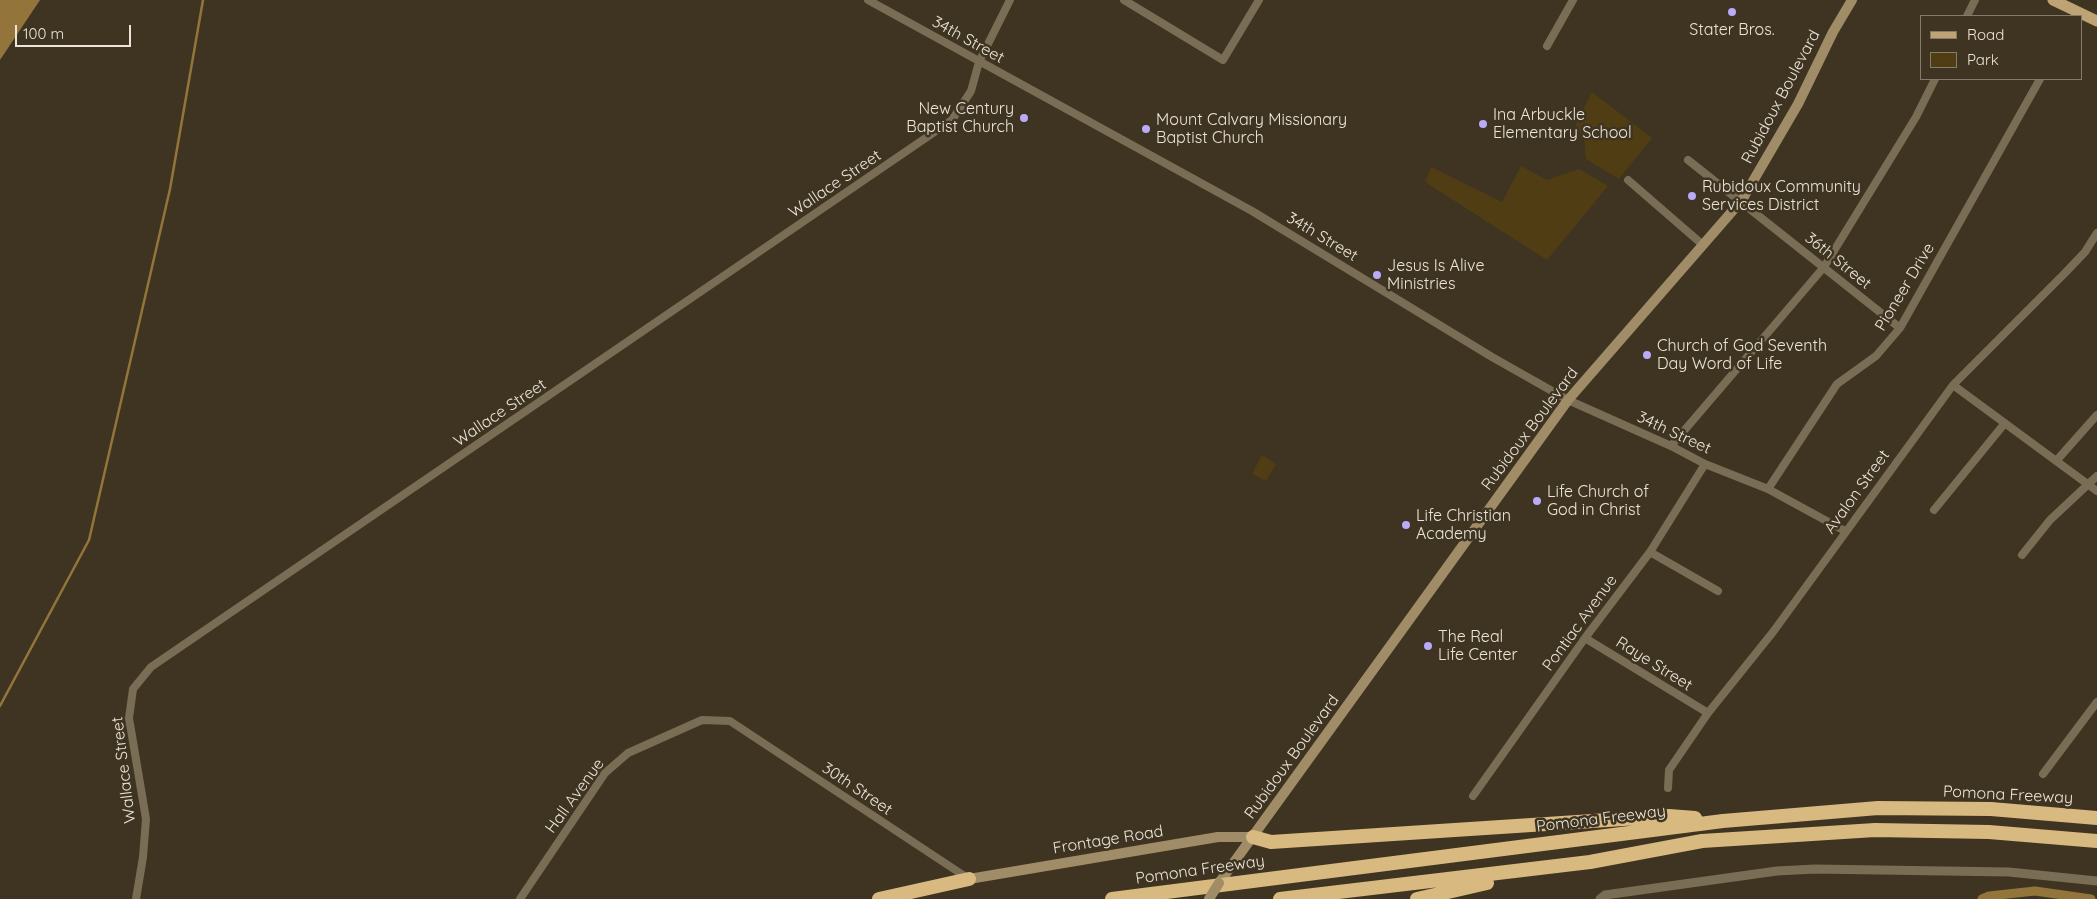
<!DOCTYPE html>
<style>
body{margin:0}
#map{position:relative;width:2097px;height:899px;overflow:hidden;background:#3e3421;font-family:Quicksand,sans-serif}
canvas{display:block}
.legend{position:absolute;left:1920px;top:15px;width:162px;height:65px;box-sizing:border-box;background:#3e3421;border:1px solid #837b6b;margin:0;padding:6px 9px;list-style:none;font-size:15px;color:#ebe5d9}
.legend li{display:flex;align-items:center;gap:10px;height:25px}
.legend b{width:25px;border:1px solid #837b6b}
.scale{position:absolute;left:15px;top:25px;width:116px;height:22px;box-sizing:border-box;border:2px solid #ebe5d9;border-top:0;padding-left:6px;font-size:15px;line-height:18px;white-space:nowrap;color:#ebe5d9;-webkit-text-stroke:4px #3e3421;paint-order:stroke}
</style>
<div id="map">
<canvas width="2097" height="899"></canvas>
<ul class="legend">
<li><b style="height:6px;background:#bea474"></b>Road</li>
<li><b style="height:14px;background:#513d13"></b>Park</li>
</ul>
<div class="scale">100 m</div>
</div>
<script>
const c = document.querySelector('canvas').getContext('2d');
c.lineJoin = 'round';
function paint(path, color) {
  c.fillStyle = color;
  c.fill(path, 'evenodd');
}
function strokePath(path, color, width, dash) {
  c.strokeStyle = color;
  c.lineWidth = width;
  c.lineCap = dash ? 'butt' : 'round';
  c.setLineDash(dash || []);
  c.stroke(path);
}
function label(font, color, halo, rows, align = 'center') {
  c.font = font + ' Quicksand,sans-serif';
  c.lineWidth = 5;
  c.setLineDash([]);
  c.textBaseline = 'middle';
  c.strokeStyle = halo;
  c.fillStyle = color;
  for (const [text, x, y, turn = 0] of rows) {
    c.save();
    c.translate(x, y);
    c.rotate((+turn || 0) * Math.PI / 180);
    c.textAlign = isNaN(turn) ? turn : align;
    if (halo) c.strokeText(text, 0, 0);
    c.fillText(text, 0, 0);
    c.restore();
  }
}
paint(new Path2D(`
 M 1592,92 L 1652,138 L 1619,179 L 1586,159 L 1584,137 L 1575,126 Z
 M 1521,166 L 1547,180 L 1579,169 L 1608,186 L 1547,260 L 1425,182 L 1431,167 L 1502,202 Z
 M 1262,455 L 1276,464 L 1266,481 L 1252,474 Z`), '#513d13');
paint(new Path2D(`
 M 0,0 L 40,0 L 0,60 Z`), '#93753c');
strokePath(new Path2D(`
 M 0,706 L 89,540 L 170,189 L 203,0`), '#93753c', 2.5);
strokePath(new Path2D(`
 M 1982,899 L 1989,896 L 2035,891 L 2091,899`), '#93753c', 9);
strokePath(new Path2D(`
 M 868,0 L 1252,211 L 1492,357 L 1568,400 L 1671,446 L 1705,464 L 1768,489 L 1845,531
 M 1124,0 L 1223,60 L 1259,0
 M 1967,16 L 1975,0
 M 1547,46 L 1573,0
 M 1688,160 L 1900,328
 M 1628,180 L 1703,245
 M 1953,385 L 2097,491
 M 1671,446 L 1824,267 L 1916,117 L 1935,79
 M 2057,460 L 2097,415
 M 1768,489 L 1837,384 L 1876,356 L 1900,328 L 2040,79
 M 1934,510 L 2005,423
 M 1650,552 L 1718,591
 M 2022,555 L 2050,520 L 2097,476
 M 1585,638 L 1708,713
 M 2043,774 L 2097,702
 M 1668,788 L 1669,770 L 1708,713 L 1773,632 L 1953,385 L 2065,273 L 2085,252 L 2097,233
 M 1473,796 L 1585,638 L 1650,552 L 1705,464
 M 136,899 L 143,857 L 146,819 L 129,718 L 133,689 L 151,667 L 952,120 L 971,91 L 979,62 L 1010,0
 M 520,899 L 605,773 L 628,753 L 702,720 L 730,721 L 969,879`), '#7a6d56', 8);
strokePath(new Path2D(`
 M 1600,899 L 1605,895 L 1777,871 L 1815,869 L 2009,872 L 2097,881`), '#7a6d56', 9);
strokePath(new Path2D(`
 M 969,879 L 1218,837 L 1253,837
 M 1219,883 L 1568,400 L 1742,200 L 1798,104 L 1833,32 L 1852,0`), '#a08c67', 10);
strokePath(new Path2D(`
 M 2053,0 L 2097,21`), '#bea474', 11);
strokePath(new Path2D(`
 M 1253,837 L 1271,842 L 1669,816 L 1695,818
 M 879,899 L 969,879
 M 1112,899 L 1723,821 L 1878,808 L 1991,809 L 2097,818
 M 1280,899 L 1590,862 L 1702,841 L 1875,830 L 1989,832 L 2097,841
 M 1417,899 L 1487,883`), '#d8b97f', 14);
strokePath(new Path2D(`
 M 1209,899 L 1219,883`), '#a08c67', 10);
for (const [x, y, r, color] of [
 [1732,12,5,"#b9abf7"],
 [1024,118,5,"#b9abf7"],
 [1483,124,5,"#b9abf7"],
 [1146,129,5,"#b9abf7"],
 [1692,196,5,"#b9abf7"],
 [1377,275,5,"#b9abf7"],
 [1647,355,5,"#b9abf7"],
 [1537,501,5,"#b9abf7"],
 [1406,525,5,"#b9abf7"],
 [1428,646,5,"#b9abf7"]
]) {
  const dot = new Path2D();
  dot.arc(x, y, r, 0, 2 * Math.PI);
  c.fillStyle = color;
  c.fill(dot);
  strokePath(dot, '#3e3421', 2);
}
label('16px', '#ebe5d9', '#3e3421', [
 ["Stater Bros.",1732,30,"center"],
 ["New Century",1014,109,"right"],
 ["Baptist Church",1014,127,"right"],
 ["Ina Arbuckle",1493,115],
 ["Elementary School",1493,133],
 ["Mount Calvary Missionary",1156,120],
 ["Baptist Church",1156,138],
 ["Rubidoux Community",1702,187],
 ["Services District",1702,205],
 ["Jesus Is Alive",1387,266],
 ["Ministries",1387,284],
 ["Church of God Seventh",1657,346],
 ["Day Word of Life",1657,364],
 ["Life Church of",1547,492],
 ["God in Christ",1547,510],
 ["Life Christian",1416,516],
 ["Academy",1416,534],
 ["The Real",1438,637],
 ["Life Center",1438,655]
], 'left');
label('16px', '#ebe5d9', '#3e3421', [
 ["34th Street",968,40,29],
 ["Rubidoux Boulevard",1781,97,-62],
 ["Wallace Street",835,184,-34],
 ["34th Street",1322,237,31],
 ["36th Street",1838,261,39],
 ["Pioneer Drive",1905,287,-59],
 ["Wallace Street",500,413,-34],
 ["Rubidoux Boulevard",1530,429,-53],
 ["34th Street",1674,433,25],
 ["Avalon Street",1857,492,-54],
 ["Pontiac Avenue",1580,623,-54],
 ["Raye Street",1654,664,32],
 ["Rubidoux Boulevard",1292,757,-54],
 ["Wallace Street",124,770,-97],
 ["30th Street",857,789,34],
 ["Pomona Freeway",2008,795,3],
 ["Hall Avenue",575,796,-54],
 ["Pomona Freeway",1601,819,-7],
 ["Frontage Road",1108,840,-9],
 ["Pomona Freeway",1200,870,-8]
]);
</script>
